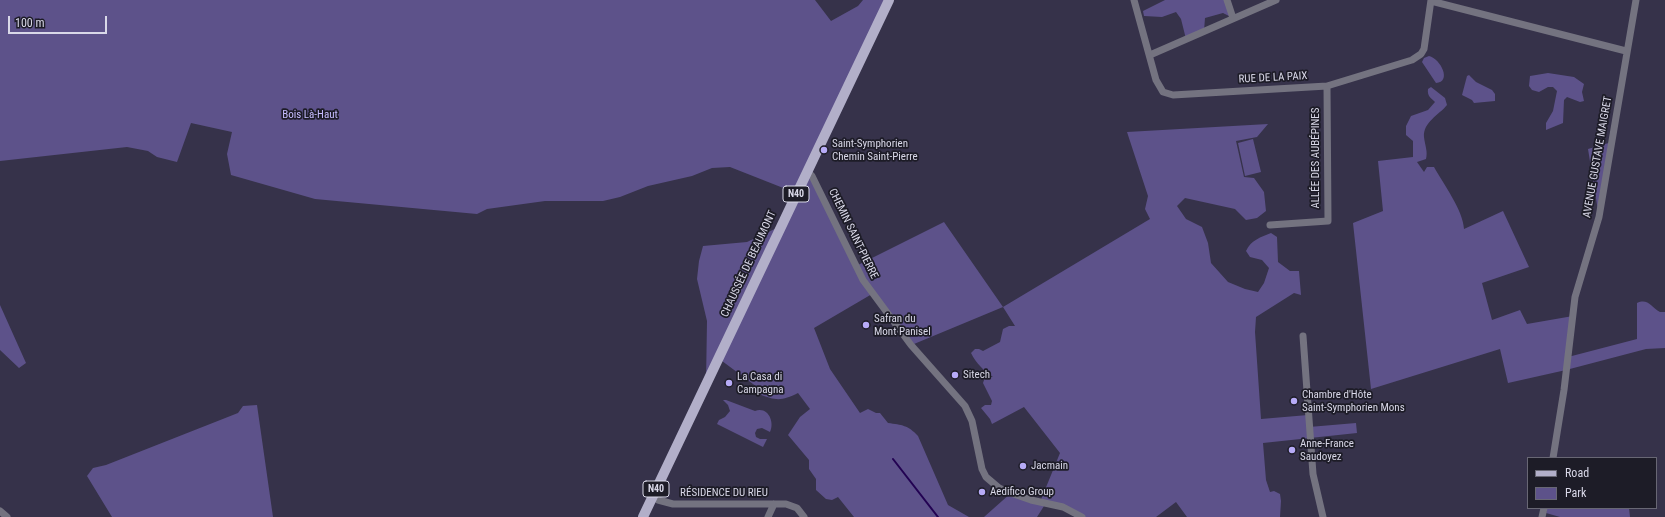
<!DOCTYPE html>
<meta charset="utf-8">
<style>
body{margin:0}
#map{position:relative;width:1665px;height:517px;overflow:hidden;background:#36324a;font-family:"Roboto Condensed",sans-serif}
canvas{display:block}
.legend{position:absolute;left:1527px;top:457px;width:130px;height:52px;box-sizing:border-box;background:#1d1c27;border:1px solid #686774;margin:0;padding:5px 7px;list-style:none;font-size:12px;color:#d9d8e8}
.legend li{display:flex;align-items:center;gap:8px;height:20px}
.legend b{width:20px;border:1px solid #686774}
.scale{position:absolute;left:8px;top:16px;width:99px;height:18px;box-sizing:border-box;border:2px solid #d9d8e8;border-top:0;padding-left:5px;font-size:12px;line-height:14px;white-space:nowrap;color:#d9d8e8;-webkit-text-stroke:3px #1d1c27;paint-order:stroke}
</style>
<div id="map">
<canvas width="1665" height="517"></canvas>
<ul class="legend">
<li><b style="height:5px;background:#b2afc9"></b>Road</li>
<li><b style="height:11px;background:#5d528a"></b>Park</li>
</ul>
<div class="scale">100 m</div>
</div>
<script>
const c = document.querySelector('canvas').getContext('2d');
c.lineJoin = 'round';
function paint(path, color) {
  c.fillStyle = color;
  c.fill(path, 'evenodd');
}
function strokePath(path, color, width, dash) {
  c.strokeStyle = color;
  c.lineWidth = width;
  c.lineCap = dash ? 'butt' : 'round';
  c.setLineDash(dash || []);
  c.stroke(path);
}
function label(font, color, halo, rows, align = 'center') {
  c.font = font + ' "Roboto Condensed",sans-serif';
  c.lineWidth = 3.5;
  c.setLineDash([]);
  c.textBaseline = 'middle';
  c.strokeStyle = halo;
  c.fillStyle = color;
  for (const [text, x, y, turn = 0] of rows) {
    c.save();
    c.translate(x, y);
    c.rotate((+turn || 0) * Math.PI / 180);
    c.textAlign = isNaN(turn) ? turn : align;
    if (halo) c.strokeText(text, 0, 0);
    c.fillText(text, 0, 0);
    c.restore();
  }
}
paint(new Path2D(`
 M 0,0 L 815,0 L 831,21 L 858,6 L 863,0 L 889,0 L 807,171 L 856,266 L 944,222 L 1003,307 L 1150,219 L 1145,209 L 1148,196 L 1127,132 L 1268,124 L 1257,137 L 1236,141 L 1244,177 L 1254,178 L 1264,192 L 1266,211 L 1257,218 L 1246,220 L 1235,209 L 1185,198 L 1177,206 L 1186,219 L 1202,227 L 1208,243 L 1211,263 L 1228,282 L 1245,289 L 1258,292 L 1264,283 L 1269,268 L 1262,260 L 1250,257 L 1246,251 C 1251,240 1261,237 1271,233 L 1277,237 L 1278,262 L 1290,271 L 1299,271 L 1301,295 L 1294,293 L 1256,317 L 1255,332 L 1261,419 L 1308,415 L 1309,427 L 1356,423 L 1357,433 L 1263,443 L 1266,480 L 1270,492 L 1274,491 L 1280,494 L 1281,501 L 1280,517 L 1187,517 L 1176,502 L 1156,517 L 1082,517 L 1071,510 L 1044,506 L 1037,517 L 984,517 L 1011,493 L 1040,502 L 1060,453 L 1024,407 L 992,424 L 990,419 L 981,408 L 985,405 L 991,405 L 992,401 L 983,383 L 985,377 L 993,377 C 984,371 976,363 971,353 L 975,349 L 979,349 L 983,351 L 1000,342 L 1003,329 L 1009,326 L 1015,326 L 1003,307 L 914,344 L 872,294 L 814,328 L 830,369 L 860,413 L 868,409 L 876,413 L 880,413 L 888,423 C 902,425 908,425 918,436 L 948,505 L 969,517 L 854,517 L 838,497 L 832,500 L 826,499 L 816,490 L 816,479 L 809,469 L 809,460 L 788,435 L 800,417 L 810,409 L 798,393 C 782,401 776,401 759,394 L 757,387 L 718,358 L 706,383 L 707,321 L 697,279 L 699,261 L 703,246 L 747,242 L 781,226 L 796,193 L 730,167 L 712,168 L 692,176 L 648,186 L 620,197 L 603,201 L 545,201 L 487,209 L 477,214 L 315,199 L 231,175 L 227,154 L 232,132 L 191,123 L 177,162 L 157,157 L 148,151 L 127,147 L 0,161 Z
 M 1165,0 L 1227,0 L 1233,18 L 1223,13 L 1205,18 L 1204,31 L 1186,39 L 1181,19 L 1176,12 L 1162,17 L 1144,16 L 1143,11 Z
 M 1429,56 C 1441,59 1452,82 1436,83 L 1422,62 L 1424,58 Z
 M 1548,73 L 1574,77 L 1584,84 L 1582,92 L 1584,101 L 1580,102 L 1567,97 L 1564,100 L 1563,123 L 1546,130 L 1546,123 L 1553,111 L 1557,91 L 1553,87 L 1548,87 L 1539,92 L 1532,90 L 1529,86 L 1530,76 Z
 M 1469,75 L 1476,82 L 1492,90 L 1495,94 L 1495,101 L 1474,103 L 1472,100 L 1462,95 L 1467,76 Z
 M 1431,87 L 1445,98 L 1447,105 C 1439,115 1423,122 1424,137 C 1425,146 1428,151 1426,159 L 1417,162 L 1424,172 L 1427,167 L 1434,167 C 1444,185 1463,210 1464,229 L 1503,211 L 1529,267 L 1482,283 L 1492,320 L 1520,310 L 1527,324 L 1573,316 L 1568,357 L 1637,339 L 1637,303 C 1648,298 1651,307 1660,312 L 1665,312 L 1665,348 L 1646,349 L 1566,370 L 1508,383 L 1500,349 L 1371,389 L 1353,223 L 1383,211 L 1378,161 L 1413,157 L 1413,141 L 1406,135 L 1406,126 L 1411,116 L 1428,110 L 1435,102 C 1431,98 1427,96 1428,89 Z
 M 1253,139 L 1261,172 L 1245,176 L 1238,143 Z
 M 1612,142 L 1599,217 L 1588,149 Z
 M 0,305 L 26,363 L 19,368 L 0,350 Z
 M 723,400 L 726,400 L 755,411 C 768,406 775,422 770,432 L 762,428 L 757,429 L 755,433 L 756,437 L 760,439 L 767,439 L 763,447 L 717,424 L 719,420 L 725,417 L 730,411 L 728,405 Z
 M 257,405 L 273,517 L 112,517 L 87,476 L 93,468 L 106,465 L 238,413 L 243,406 Z
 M 1547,508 L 1629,508 L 1630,517 L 1560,517 L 1546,513 Z`), '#5d528a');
strokePath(new Path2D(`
 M 893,459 L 938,517`), '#220252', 2);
strokePath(new Path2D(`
 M 1134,0 L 1156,80 L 1163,92 L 1173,95 L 1327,86 L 1412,60 L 1421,54 L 1424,49 L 1431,0
 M 1227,0 L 1233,18
 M 1431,1 L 1626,51
 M 1150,55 L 1276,0
 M 807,171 L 812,176 L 863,280 L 911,345 L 965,406 L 972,421 L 982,469 L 986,477 L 999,488 L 1005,491 L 1031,500 L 1063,507 L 1082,517
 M 1270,225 L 1328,221 L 1327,86
 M 1303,336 L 1313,474 L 1323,517
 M 1553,458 L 1564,390 L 1575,297 L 1599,217 L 1636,0
 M 653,496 L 658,500 L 673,504 L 786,504 L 797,508 L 804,517
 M 0,511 L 7,517
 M 768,517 L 774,504
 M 1542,517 L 1544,508`), '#747380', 7);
strokePath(new Path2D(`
 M 643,517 L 889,0`), '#b2afc9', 10);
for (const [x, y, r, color] of [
 [824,150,4,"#b7abf7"],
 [866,325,4,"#b7abf7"],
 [955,375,4,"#b7abf7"],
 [729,383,4,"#b7abf7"],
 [1294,401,4,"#b7abf7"],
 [1292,450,4,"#b7abf7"],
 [1023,466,4,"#b7abf7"],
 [982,492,4,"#b7abf7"]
]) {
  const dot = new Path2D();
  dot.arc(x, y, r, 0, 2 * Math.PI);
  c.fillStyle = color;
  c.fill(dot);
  strokePath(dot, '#1d1c27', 1.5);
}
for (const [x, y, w] of [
 [796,194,26],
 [656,489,26]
]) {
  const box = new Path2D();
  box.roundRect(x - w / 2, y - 8, w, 16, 3);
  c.fillStyle = '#1d1c27';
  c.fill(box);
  strokePath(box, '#d9d8e8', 1);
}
label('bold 10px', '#d9d8e8', null, [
 ["N40",796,194],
 ["N40",656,489]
]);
label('11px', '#d9d8e8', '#1d1c27', [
 ["RUE DE LA PAIX",1273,78,-3],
 ["AVENUE GUSTAVE MAIGRET",1598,157,-80],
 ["ALLÉE DES AUBÉPINES",1316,158,-90],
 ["CHEMIN SAINT-PIERRE",853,234,64],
 ["CHAUSSÉE DE BEAUMONT",749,264,-65],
 ["RÉSIDENCE DU RIEU",724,493]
]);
label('11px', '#c6bcff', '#1d1c27', [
 ["Bois Là-Haut",310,115]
]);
label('11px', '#d9d8e8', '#1d1c27', [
 ["Saint-Symphorien",832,144],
 ["Chemin Saint-Pierre",832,157],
 ["Safran du",874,319],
 ["Mont Panisel",874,332],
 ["Sitech",963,375],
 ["La Casa di",737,377],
 ["Campagna",737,390],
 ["Chambre d'Hôte",1302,395],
 ["Saint-Symphorien Mons",1302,408],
 ["Anne-France",1300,444],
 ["Saudoyez",1300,457],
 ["Jacmain",1031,466],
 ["Aedifico Group",990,492]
], 'left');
</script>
